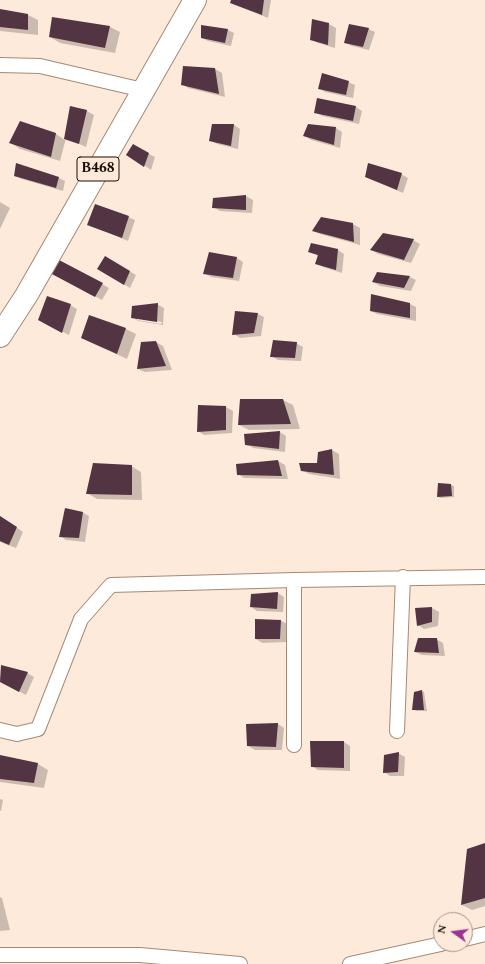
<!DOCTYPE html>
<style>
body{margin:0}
#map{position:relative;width:485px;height:964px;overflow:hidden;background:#feeadb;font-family:Spectral,serif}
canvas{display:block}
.north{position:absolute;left:433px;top:912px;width:40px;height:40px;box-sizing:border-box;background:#feeadb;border:1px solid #a29286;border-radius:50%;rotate:284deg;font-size:11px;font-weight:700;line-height:16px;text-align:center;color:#180e06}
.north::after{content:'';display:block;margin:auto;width:14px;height:18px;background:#9c3294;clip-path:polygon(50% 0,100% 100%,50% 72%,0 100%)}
</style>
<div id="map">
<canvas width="485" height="964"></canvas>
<div class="north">N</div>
</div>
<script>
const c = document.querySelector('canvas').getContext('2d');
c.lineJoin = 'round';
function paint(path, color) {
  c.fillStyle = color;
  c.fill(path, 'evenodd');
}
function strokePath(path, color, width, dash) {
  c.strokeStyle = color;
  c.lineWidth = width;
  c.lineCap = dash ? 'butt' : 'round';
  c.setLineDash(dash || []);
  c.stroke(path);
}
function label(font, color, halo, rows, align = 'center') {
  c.font = font + ' Spectral,serif';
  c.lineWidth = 4;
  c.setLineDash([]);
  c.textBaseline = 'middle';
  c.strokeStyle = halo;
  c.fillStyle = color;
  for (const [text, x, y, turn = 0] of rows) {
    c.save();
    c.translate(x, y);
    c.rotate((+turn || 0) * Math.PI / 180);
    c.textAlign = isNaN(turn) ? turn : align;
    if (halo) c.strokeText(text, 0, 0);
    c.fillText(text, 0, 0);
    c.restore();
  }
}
paint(new Path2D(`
 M 232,0 L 271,0 L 268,18 L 238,6 L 231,3 Z
 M 0,10 L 28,15 L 38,20 L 38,35 L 0,31 Z
 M 329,24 L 336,28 L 335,48 L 318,43 L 311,39 Z
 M 202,26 L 228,30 L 234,33 L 231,46 L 208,41 L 202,38 Z
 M 110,27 L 120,32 L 115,53 L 60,43 L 50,37 Z
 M 368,29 L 375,32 L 369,50 L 352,46 L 346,43 Z
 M 215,69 L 222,73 L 225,97 L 188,88 L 182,84 Z
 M 348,82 L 355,85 L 353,98 L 325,92 L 319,88 Z
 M 318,99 L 356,107 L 362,111 L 359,124 L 322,116 L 315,112 Z
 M 71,107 L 87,111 L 94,115 L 86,147 L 66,138 L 60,161 L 20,149 L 11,143 L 21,122 L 56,134 L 65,140 Z
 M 213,125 L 234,125 L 240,129 L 238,149 L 217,144 L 210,140 Z
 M 336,128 L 342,132 L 340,148 L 311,140 L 305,136 Z
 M 128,154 L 149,154 L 155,157 L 151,170 Z
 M 17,164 L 59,178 L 65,181 L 63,191 L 22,179 L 15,176 Z
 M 401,174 L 408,178 L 403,193 L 366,177 Z
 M 246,196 L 253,200 L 252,213 L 220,211 L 213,207 L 214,199 Z
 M 0,202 L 10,208 L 0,229 Z
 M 128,217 L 135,220 L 128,241 L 88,224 Z
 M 353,224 L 360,228 L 360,245 L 320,234 L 313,231 Z
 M 413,240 L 420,244 L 411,263 L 378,254 L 372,250 Z
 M 338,250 L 344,254 L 342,273 L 323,267 L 316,263 L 318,256 L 310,252 Z
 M 210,253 L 237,258 L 243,262 L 239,281 L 211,277 L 204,273 Z
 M 105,257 L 136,275 L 130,288 L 98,269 Z
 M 51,272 L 102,284 L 109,288 L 102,300 Z
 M 410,277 L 416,280 L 411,291 L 380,286 L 373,282 Z
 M 157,304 L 164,308 L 163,325 L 138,321 L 132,317 ZM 137,318 L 162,322 L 161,324 L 137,320 Z
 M 410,304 L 416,307 L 416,321 L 377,314 L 371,311 Z
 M 70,305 L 77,309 L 69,335 L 46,324 Z
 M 258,314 L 264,317 L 261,336 L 240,338 L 234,334 Z
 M 126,329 L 136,334 L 127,359 L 92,343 L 82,338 Z
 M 156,342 L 163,346 L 172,370 L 145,372 L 138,369 Z
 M 296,343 L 303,347 L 301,361 L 278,360 L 271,356 Z
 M 283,400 L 293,405 L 300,429 L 249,430 L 239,425 Z
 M 199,406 L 226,407 L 233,411 L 232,433 L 204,435 L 198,431 Z
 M 280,432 L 286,436 L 285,452 L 253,448 L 246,444 Z
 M 332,450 L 339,454 L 340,479 L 309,474 L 302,470 L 318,464 Z
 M 278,461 L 285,465 L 288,479 L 244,478 L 238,474 Z
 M 131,466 L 141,472 L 142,500 L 97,499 L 87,493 Z
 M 451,485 L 454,486 L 454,497 L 441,498 L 438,497 Z
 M 82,512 L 89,516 L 85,542 L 66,540 L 60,536 Z
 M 0,516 L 23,532 L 16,548 L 0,542 Z
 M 278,593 L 284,597 L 283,612 L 257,611 L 251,607 Z
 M 416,608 L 432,608 L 439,612 L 438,626 L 424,629 L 418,625 Z
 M 281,621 L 288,624 L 287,642 L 262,643 L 256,639 Z
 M 436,639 L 443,643 L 445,656 L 422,655 L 415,652 Z
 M 2,666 L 27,673 L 34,677 L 26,695 L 0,681 Z
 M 422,691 L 424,692 L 427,711 L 416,711 L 413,709 Z
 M 278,724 L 284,728 L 282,750 L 255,750 L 248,746 L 247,725 Z
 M 344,742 L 350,746 L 350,771 L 318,770 L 312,766 Z
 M 398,753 L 405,757 L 404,776 L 390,776 L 384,772 Z
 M 0,756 L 38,764 L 48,770 L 44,788 L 0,782 Z
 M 0,799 L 3,800 L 1,811 L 0,811 Z
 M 485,844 L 485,906 L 472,910 L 462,905 Z
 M 0,897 L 2,898 L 10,930 L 0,931 Z`), '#0003');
paint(new Path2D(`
 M 231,0 L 264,0 L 262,15 L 230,3 Z
 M 0,9 L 28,14 L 28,30 L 0,27 Z
 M 52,17 L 110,26 L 105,48 L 49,37 Z
 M 312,19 L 329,23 L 328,45 L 310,40 Z
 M 349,24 L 369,28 L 363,47 L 344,43 Z
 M 201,25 L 228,29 L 225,43 L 201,38 Z
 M 183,66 L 215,68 L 219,94 L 181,85 Z
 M 322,73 L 349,81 L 346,95 L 318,89 Z
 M 317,98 L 356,106 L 353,121 L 314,113 Z
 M 70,106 L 87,110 L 79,144 L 64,139 Z
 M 20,121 L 56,133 L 51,157 L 9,143 Z
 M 212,124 L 234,124 L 231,146 L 209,141 Z
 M 308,124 L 336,127 L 334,145 L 303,136 Z
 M 133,144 L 149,153 L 144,167 L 126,155 Z
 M 16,163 L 59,177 L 56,188 L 14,176 Z
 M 368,163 L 402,173 L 397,190 L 365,177 Z
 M 246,195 L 246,210 L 212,208 L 213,198 Z
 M 95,204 L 129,216 L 122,238 L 87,225 Z
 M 321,217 L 353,223 L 354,242 L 312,231 Z
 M 383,233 L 414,239 L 404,260 L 370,250 Z
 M 311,243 L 338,249 L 336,270 L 315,264 L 318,255 L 308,252 Z
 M 209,252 L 237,257 L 233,278 L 203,274 Z
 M 105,256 L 130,271 L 124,285 L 97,269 Z
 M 59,260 L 103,283 L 95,297 L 50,273 Z
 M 377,272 L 410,276 L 404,288 L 372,282 Z
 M 371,294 L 410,303 L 410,318 L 370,311 Z
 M 47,296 L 71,304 L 62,333 L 38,320 Z
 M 158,303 L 157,322 L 131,318 L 132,306 Z
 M 235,311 L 258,313 L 254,333 L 232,335 Z
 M 89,315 L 126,328 L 117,354 L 81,338 Z
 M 273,340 L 297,342 L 295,358 L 270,357 Z
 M 156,341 L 166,366 L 137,369 L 141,342 Z
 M 240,399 L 283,399 L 291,424 L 238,425 Z
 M 198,405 L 226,406 L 226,430 L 197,432 Z
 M 280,431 L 279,449 L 245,445 L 244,434 Z
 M 332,449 L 334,475 L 301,471 L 299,463 L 317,463 L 318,452 Z
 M 278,460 L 282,476 L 237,475 L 236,464 Z
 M 93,463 L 132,465 L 132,495 L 86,494 Z
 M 438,483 L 451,484 L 452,496 L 437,497 Z
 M 65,508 L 83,512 L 79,538 L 59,537 Z
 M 0,516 L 17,527 L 9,545 L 0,541 Z
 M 278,592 L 277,609 L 250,607 L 251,594 Z
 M 432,607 L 432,622 L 417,626 L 415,608 Z
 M 255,619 L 281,620 L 280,639 L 255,639 Z
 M 418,638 L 437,638 L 439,653 L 414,652 Z
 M 1,665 L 28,672 L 19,692 L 0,682 Z
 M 422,690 L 424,710 L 412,710 L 414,692 Z
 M 278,723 L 276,747 L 247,746 L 246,724 Z
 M 310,741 L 344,741 L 344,768 L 311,767 Z
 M 399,752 L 398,772 L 383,773 L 384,755 Z
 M 0,755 L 38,763 L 34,783 L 0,779 Z
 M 485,843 L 485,898 L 461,905 L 467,849 Z`), '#523443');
const minor = new Path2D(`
 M 0,65 L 40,66 L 143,90
 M 0,730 L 17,734 L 38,729 L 81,619 L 111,585 L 294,580 L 485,577
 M 397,731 L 403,577
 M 294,745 L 294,580
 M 465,939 L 485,934
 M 0,955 L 140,955 L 240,964
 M 350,964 L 441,944`);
const primary = new Path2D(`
 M 0,336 L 26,296 L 195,0`);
strokePath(minor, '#a68973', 16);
strokePath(primary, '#a68973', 24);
strokePath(minor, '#fff', 14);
strokePath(primary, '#fff', 22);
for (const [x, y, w] of [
 [98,169,42]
]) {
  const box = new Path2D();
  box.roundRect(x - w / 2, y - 12, w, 24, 3);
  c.fillStyle = '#feeadb';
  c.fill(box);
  strokePath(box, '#180e06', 1);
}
label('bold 14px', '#180e06', null, [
 ["B468",98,169]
]);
</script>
